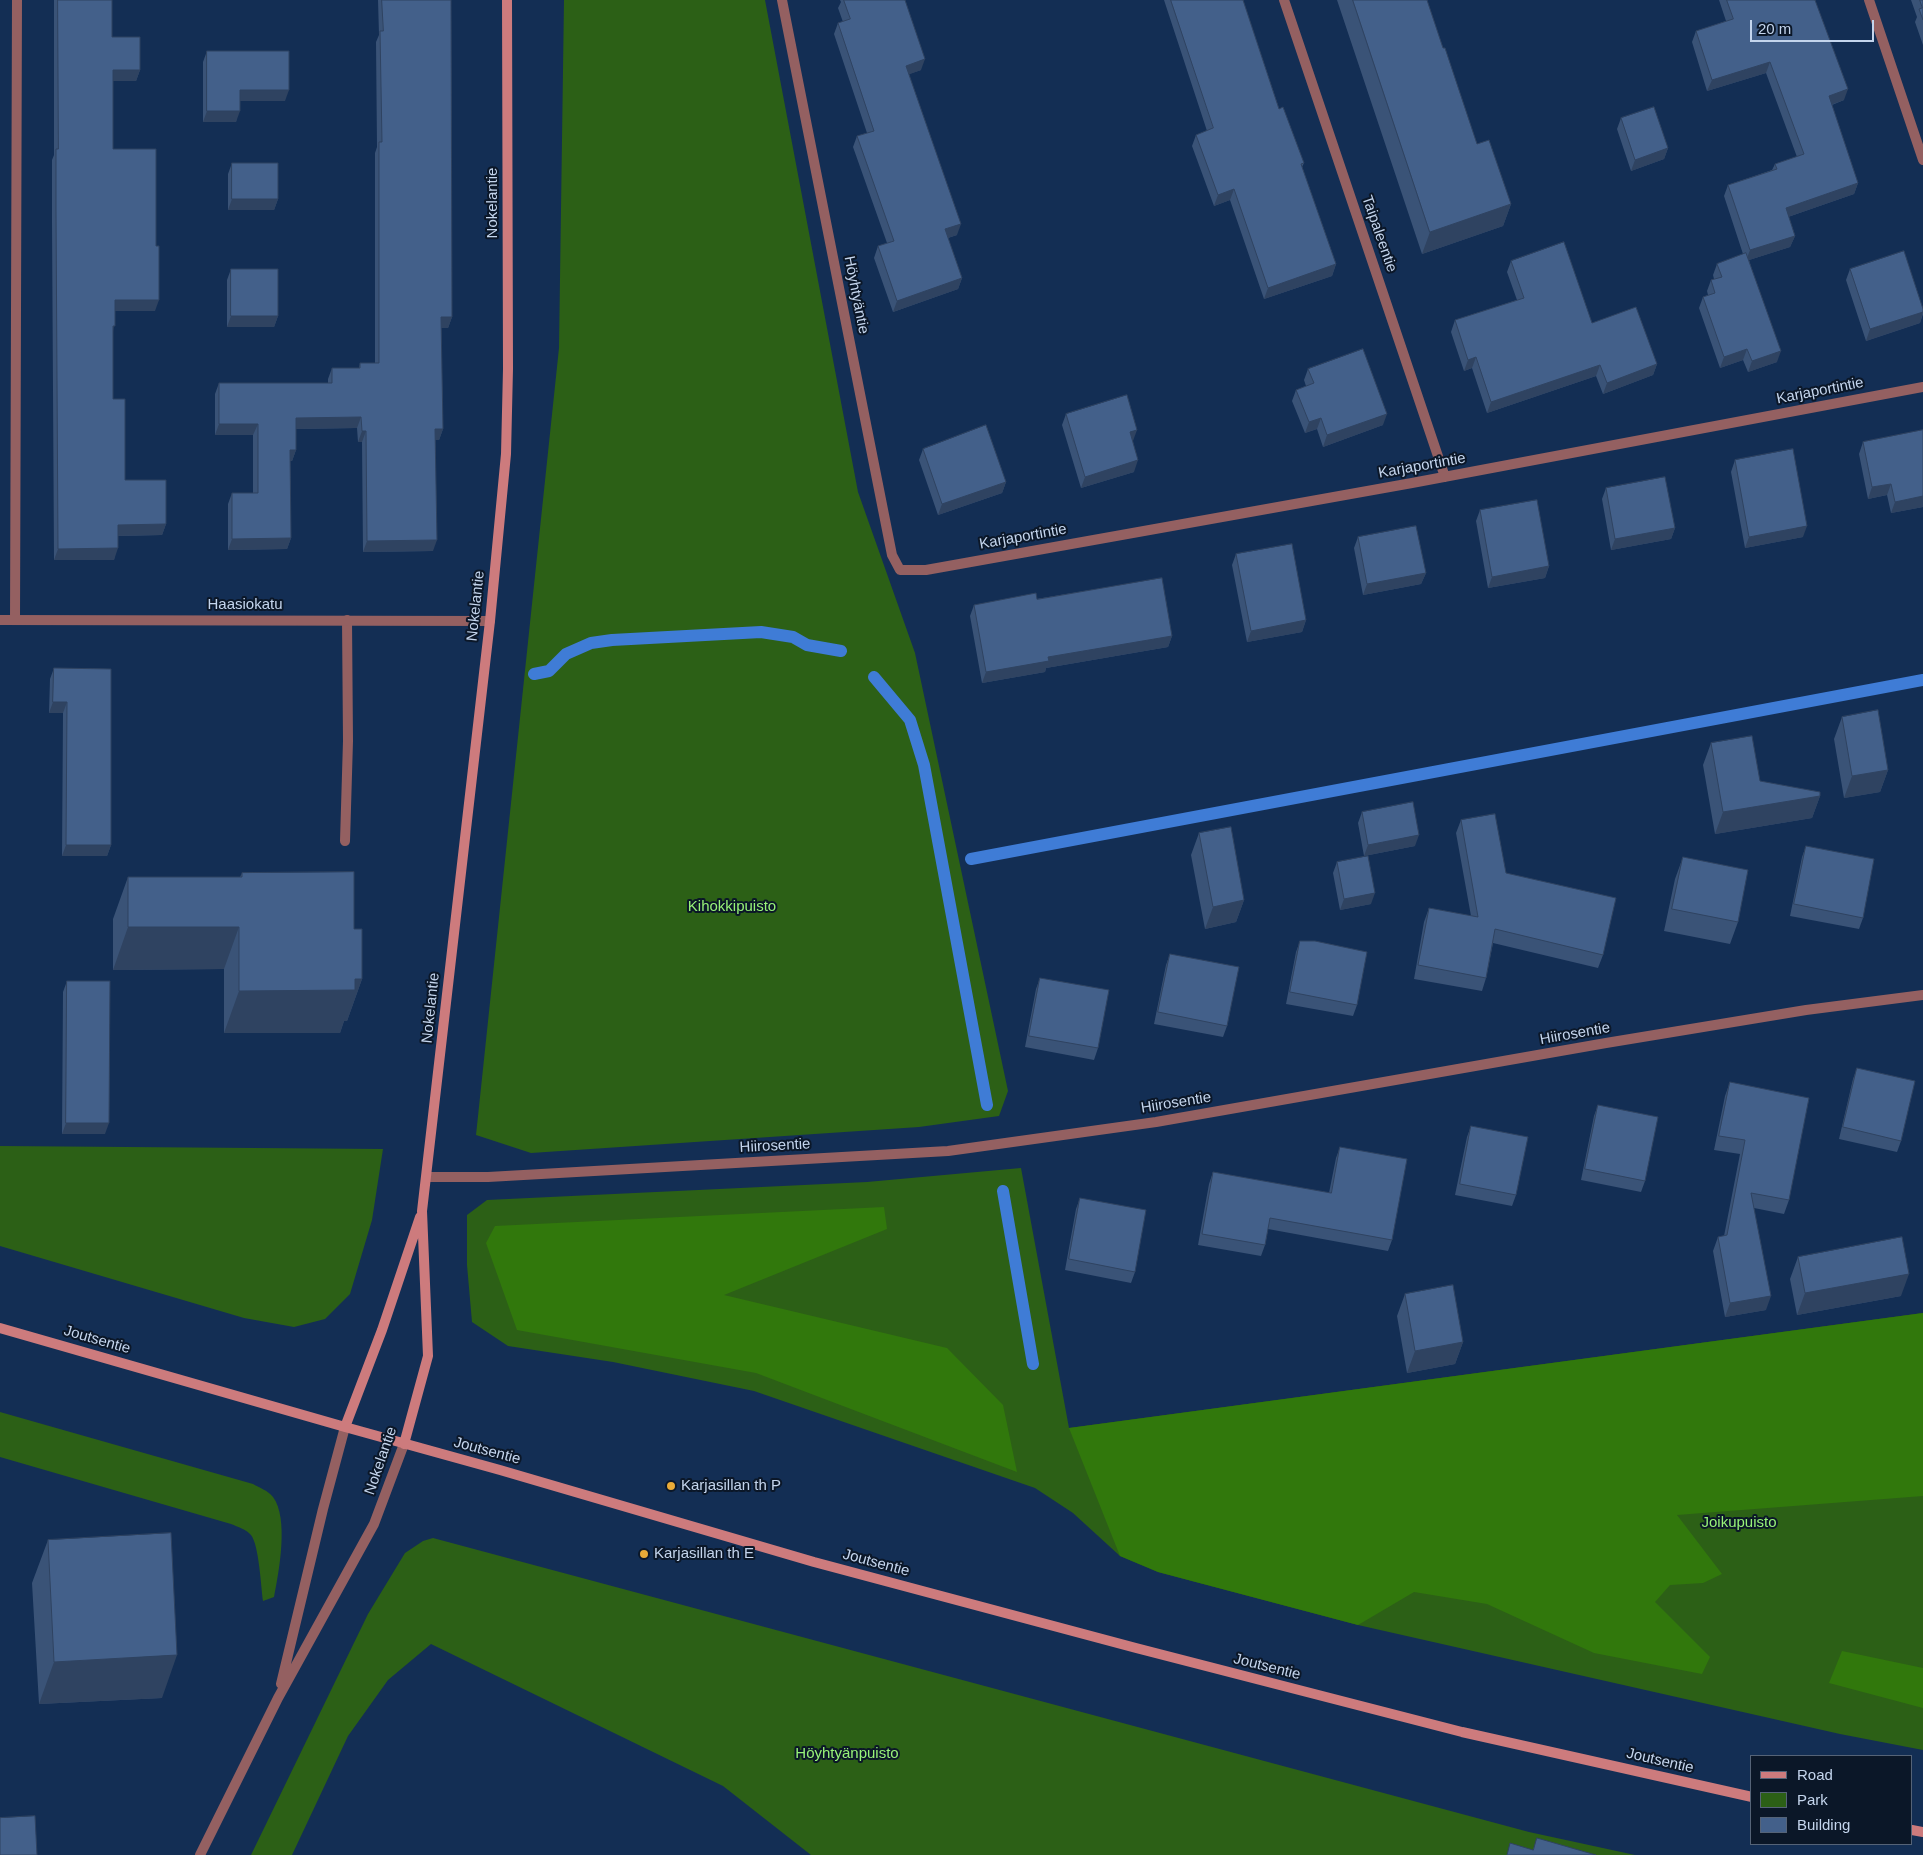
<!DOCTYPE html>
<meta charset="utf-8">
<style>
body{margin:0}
#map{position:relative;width:1923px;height:1855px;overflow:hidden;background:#132e54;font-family:Helvetica,sans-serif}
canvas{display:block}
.legend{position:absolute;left:1750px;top:1755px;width:162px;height:90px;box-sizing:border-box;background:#0b1728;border:1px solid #556377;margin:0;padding:6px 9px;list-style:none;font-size:15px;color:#c4d5ed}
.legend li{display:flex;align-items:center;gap:10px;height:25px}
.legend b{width:25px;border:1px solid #556377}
.scale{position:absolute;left:1750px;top:20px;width:124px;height:22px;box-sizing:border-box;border:2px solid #c4d5ed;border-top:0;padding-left:6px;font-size:15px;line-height:18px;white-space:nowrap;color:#c4d5ed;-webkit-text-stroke:4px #0b1728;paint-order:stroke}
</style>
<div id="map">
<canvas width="1923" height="1855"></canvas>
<ul class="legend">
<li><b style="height:6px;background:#cd7b7d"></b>Road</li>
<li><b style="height:14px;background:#2c6016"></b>Park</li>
<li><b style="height:14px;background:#43608a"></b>Building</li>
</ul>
<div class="scale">20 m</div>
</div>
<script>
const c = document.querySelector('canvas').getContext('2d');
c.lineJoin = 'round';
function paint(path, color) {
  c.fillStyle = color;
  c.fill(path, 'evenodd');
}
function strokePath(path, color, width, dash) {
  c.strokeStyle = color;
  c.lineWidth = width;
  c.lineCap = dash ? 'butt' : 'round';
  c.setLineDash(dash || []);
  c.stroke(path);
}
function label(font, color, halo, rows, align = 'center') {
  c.font = font + ' Helvetica,sans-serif';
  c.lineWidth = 4;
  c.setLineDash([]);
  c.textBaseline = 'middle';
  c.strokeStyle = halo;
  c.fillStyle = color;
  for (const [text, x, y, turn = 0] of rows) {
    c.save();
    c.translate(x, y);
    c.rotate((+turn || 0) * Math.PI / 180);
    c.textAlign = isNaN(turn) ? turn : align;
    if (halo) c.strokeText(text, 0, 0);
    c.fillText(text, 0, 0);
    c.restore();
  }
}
paint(new Path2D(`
 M 564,0 L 765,0 L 858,492 L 915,653 L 1008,1091 L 999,1116 L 919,1127 L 531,1153 L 476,1135 L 559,348 Z
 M 0,1146 L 383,1149 L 372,1220 L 350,1294 L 325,1319 L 294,1327 L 244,1318 L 0,1246 Z
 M 1021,1168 L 1069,1428 L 1923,1313 L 1923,1750 L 1840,1734 L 1358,1625 L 1158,1572 L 1120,1556 L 1073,1513 L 1035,1488 L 754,1391 L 613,1362 L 508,1346 L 472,1322 L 467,1265 L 467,1215 L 487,1200 L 867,1182 Z
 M 0,1412 L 253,1484 C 260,1488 267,1490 273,1497 C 289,1518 279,1572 274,1597 L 263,1601 C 261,1587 259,1545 251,1535 C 246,1529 238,1527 231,1524 L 0,1457 Z
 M 433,1538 L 1529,1832 L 1635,1855 L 811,1855 L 723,1786 L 431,1644 L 388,1680 L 348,1736 L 292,1855 L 251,1855 L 368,1614 L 405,1553 L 423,1541 Z`), '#2c6016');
paint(new Path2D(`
 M 884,1207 L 887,1229 L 724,1295 L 947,1348 L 1003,1405 L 1017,1472 L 756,1373 L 517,1330 L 486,1243 L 495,1226 Z
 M 1923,1313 L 1923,1496 L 1677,1515 L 1722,1574 L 1703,1583 L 1670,1585 L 1655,1602 L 1710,1657 L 1702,1674 L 1594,1653 L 1487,1604 L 1414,1592 L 1358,1625 L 1158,1572 L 1120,1556 L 1069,1428 Z
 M 1842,1651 L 1923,1668 L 1923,1708 L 1829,1683 Z`), '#31780c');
strokePath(new Path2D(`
 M 534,674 L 549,671 L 566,654 L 591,643 L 612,640 L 761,632 L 793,637 L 807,645 L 841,651
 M 874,677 L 910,720 L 924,765 L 987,1105
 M 971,859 L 1923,680
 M 1003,1191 L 1033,1364`), '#3f7cd6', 12);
strokePath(new Path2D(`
 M 345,841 L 348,741 L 347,620`), '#946061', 10);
strokePath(new Path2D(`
 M 782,0 L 892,555 L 900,570 L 926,570 L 1412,483 L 1923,387
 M 1284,0 L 1445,477
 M 1869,0 L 1923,160
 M 0,620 L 490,621
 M 15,620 L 17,0
 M 427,1177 L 488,1177 L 948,1151 L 1156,1122 L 1606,1043 L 1806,1010 L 1923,995
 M 281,1684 L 323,1509 L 345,1427
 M 200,1855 L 278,1698 L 374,1524 L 404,1444`), '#946061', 10);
strokePath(new Path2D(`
 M 0,1328 L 345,1427 L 500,1470 L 814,1562 L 1136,1648 L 1462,1732 L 1752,1797
 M 345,1427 L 382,1330 L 420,1217
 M 404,1444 L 428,1356 L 422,1211 L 490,621 L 506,454 L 508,369 L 507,0
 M 1912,1830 L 1923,1832`), '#cd7b7d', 10);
paint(new Path2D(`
 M 54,0 L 112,0 L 112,37 L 140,70 L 136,81 L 113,81 L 113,149 L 155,311 L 115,311 L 113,332 L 113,399 L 125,480 L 166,524 L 162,535 L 118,536 L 114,560 L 54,560 L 52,222 L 52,160 L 54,155 Z
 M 378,0 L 451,0 L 452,317 L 448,328 L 441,328 L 443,429 L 439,440 L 435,440 L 433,551 L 363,552 L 362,442 L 358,442 L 357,428 L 296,429 L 296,450 L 292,461 L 290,461 L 291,538 L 287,549 L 228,550 L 228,504 L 232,493 L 253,493 L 253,435 L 215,435 L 215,394 L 219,383 L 328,383 L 328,379 L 332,368 L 359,368 L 360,363 L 375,363 L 375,153 L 377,147 L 376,42 L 379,35 Z
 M 840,0 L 905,0 L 921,70 L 909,74 L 957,235 L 948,238 L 962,278 L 958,289 L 893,312 L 874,258 L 878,246 L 887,243 L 853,147 L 857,136 L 867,133 L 834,34 L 838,23 L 843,22 L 838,8 L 841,2 Z
 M 1164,0 L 1243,0 L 1279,109 L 1304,163 L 1302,167 L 1336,264 L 1332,276 L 1264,299 L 1230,200 L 1214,206 L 1192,146 L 1196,135 L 1207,131 Z
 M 1337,0 L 1427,0 L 1443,48 L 1477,144 L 1511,204 L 1503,226 L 1422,254 Z
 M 1719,0 L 1815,0 L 1844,100 L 1832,105 L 1858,183 L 1854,194 L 1788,217 L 1795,236 L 1790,247 L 1749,260 L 1777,362 L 1748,372 L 1743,360 L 1720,368 L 1699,308 L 1703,297 L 1708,295 L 1707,291 L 1711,280 L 1714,279 L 1713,275 L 1717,264 L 1743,254 L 1724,196 L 1728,185 L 1772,170 L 1775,164 L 1797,157 L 1766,73 L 1707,91 L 1692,42 L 1696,31 L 1726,21 Z
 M 1911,0 L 1923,0 L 1923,45 L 1915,22 L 1917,17 Z
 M 207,51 L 285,101 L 240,101 L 236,122 L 203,122 L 203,62 Z
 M 1621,118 L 1668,148 L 1664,159 L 1631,171 L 1617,129 Z
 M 232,163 L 278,199 L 274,210 L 228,210 L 228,174 Z
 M 1511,261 L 1592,323 L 1657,364 L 1653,375 L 1603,394 L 1596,376 L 1487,413 L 1472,368 L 1464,371 L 1451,332 L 1455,320 L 1517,300 L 1507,272 Z
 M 231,269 L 278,316 L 274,327 L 227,327 L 227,280 Z
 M 1850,269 L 1923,309 L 1923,314 L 1920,323 L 1866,341 L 1846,280 Z
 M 1308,369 L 1383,425 L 1323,447 L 1317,429 L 1305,433 L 1292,401 L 1296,390 L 1306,386 L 1304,380 Z
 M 1066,414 L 1133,441 L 1134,472 L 1081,488 L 1062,425 Z
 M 1923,430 L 1923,507 L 1891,513 L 1887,495 L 1868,499 L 1859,454 L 1863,442 Z
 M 923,449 L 1006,482 L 1002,493 L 938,515 L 919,460 Z
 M 1735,460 L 1803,537 L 1745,548 L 1731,472 Z
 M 1606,488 L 1675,528 L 1671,539 L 1611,550 L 1602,499 Z
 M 1480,510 L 1549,566 L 1545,578 L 1488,588 L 1476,521 Z
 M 1358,537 L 1426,573 L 1421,584 L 1363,595 L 1354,548 Z
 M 1236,554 L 1306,620 L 1302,632 L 1247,642 L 1232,565 Z
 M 1037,599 L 1172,636 L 1168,647 L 1046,668 L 1045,672 L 982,683 L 970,616 L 974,605 Z
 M 54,668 L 111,669 L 111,845 L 107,856 L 62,856 L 63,713 L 49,713 L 50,679 Z
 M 1842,717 L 1888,770 L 1880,792 L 1844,798 L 1834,739 Z
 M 1711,743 L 1760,781 L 1820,796 L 1812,818 L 1715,834 L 1703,765 Z
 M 1362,812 L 1415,846 L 1364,856 L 1358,823 Z
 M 1461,820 L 1506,873 L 1603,955 L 1598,968 L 1493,943 L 1486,978 L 1482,991 L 1414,979 L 1424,922 L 1429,908 L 1471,916 L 1456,833 Z
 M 1199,833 L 1244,900 L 1236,922 L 1205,929 L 1191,855 Z
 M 1806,846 L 1863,918 L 1859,929 L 1790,916 L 1802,857 Z
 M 1683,857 L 1738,922 L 1730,944 L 1664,931 L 1675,879 Z
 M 1337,862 L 1371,904 L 1340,910 L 1333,873 Z
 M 242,873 L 354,929 L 362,979 L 347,1021 L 344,1021 L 340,1033 L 224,1033 L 224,969 L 113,970 L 113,919 L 128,877 L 240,877 Z
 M 1300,941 L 1357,1005 L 1353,1016 L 1286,1004 L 1296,952 Z
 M 1170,954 L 1227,1026 L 1223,1037 L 1154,1024 L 1166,965 Z
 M 1040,978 L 1098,1048 L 1094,1060 L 1025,1047 L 1036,989 Z
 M 67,981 L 105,1134 L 62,1134 L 63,992 Z
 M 1857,1068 L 1901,1141 L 1897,1152 L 1839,1139 L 1853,1079 Z
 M 1730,1082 L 1789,1200 L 1784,1214 L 1754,1208 L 1766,1310 L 1725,1317 L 1713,1251 L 1718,1237 L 1724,1236 L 1740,1154 L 1714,1150 L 1725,1096 Z
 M 1598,1105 L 1645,1181 L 1641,1192 L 1581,1180 L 1594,1116 Z
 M 1471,1126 L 1516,1195 L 1512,1206 L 1455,1195 L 1467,1137 Z
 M 1340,1147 L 1392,1240 L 1388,1251 L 1268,1229 L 1265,1245 L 1261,1256 L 1198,1245 L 1209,1184 L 1213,1172 L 1329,1193 L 1336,1158 Z
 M 1080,1198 L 1135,1272 L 1131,1283 L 1065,1270 L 1076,1209 Z
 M 1798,1257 L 1901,1296 L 1797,1315 L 1790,1279 Z
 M 1405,1294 L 1463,1342 L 1455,1364 L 1407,1373 L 1397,1316 Z
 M 48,1540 L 162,1698 L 39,1704 L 32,1583 Z`), '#3a5377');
paint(new Path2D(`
 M 925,59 L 921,70 L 902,77 L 906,66 Z
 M 1770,62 L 1766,73 L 1707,91 L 1712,80 Z
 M 113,70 L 140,70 L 136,81 L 109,81 Z
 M 1848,89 L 1844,100 L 1825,107 L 1829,96 Z
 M 240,90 L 289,90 L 285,101 L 236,101 Z
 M 207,111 L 240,111 L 236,122 L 203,122 Z
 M 1668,148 L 1664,159 L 1631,171 L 1635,160 Z
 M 1858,183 L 1854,194 L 1782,219 L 1786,208 Z
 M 1234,189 L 1230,200 L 1214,206 L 1218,195 Z
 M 232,199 L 278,199 L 274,210 L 228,210 Z
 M 1511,204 L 1503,226 L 1422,254 L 1430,232 Z
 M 961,224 L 957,235 L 941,240 L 945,229 Z
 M 1795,236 L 1790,247 L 1746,261 L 1750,250 Z
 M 1336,264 L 1332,276 L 1264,299 L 1268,288 Z
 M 962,278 L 958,289 L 893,312 L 897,301 Z
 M 115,300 L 159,300 L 155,311 L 111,311 Z
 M 1923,312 L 1920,323 L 1866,341 L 1870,329 Z
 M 231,316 L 278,316 L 274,327 L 227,327 Z
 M 441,317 L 452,317 L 448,328 L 437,328 Z
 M 1747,349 L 1743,360 L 1720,368 L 1724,357 Z
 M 1781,351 L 1777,362 L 1748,372 L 1752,361 Z
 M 1476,357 L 1472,368 L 1464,371 L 1468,360 Z
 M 1657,364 L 1653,375 L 1603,394 L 1607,383 Z
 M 1600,365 L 1596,376 L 1487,413 L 1491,402 Z
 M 1387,414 L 1383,425 L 1323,447 L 1327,435 Z
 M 361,417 L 357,428 L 292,429 L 296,418 Z
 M 1321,418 L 1317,429 L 1305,433 L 1309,422 Z
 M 219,424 L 258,424 L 253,435 L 215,435 Z
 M 435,429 L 443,429 L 439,440 L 431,440 Z
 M 1137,430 L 1133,441 L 1126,443 L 1130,432 Z
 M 362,431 L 366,431 L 362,442 L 358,442 Z
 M 290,450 L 296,450 L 292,461 L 286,461 Z
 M 1138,460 L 1134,472 L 1081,488 L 1085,477 Z
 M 1006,482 L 1002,493 L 938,515 L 942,504 Z
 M 1891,484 L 1887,495 L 1868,499 L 1872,487 Z
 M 1923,496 L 1923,507 L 1891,513 L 1895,502 Z
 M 166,524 L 162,535 L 114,536 L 118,525 Z
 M 1807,526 L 1803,537 L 1745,548 L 1749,537 Z
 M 1675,528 L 1671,539 L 1611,550 L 1615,539 Z
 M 291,538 L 287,549 L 228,550 L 232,539 Z
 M 437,540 L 433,551 L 363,552 L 367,541 Z
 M 118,548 L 114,560 L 54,560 L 58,549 Z
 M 1549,566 L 1545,578 L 1488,588 L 1492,577 Z
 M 1426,573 L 1421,584 L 1363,595 L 1367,584 Z
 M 1306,620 L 1302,632 L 1247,642 L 1251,631 Z
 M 1172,636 L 1168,647 L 1046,668 L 1045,672 L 982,683 L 986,672 L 1048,657 Z
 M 53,702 L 67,702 L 63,713 L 49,713 Z
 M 1888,770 L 1880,792 L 1844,798 L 1852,776 Z
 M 1820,796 L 1812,818 L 1715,834 L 1723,812 Z
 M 1419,835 L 1415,846 L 1364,856 L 1368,845 Z
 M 66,845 L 111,845 L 107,856 L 62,856 Z
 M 1375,893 L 1371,904 L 1340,910 L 1344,899 Z
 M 1244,900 L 1236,922 L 1205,929 L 1213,907 Z
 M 128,927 L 239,927 L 224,969 L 113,970 Z
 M 355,979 L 362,979 L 347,1021 L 344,1021 L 340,1033 L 224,1033 L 239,991 Z
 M 66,1123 L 109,1123 L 105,1134 L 62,1134 Z
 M 1909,1274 L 1901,1296 L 1797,1315 L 1805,1293 Z
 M 1771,1296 L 1766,1310 L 1725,1317 L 1730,1303 Z
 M 1463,1342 L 1455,1364 L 1407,1373 L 1415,1351 Z
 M 177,1655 L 162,1698 L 39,1704 L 54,1662 Z`), '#2f4361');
const building = new Path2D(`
 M 58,0 L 112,0 L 112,37 L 140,37 L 140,70 L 113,70 L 113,149 L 156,149 L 156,246 L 159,246 L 159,300 L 115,300 L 115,326 L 113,326 L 113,399 L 125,399 L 125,480 L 166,480 L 166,524 L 118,525 L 118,548 L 58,549 L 56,211 L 56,149 L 58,149 Z
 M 382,0 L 451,0 L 452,317 L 441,317 L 443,429 L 435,429 L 437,540 L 367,541 L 366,431 L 362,431 L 361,417 L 296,418 L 296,450 L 290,450 L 291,538 L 232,539 L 232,493 L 258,493 L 258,424 L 219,424 L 219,383 L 332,383 L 332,368 L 360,368 L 360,363 L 379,363 L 379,142 L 382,142 L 380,31 L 383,31 Z
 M 844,0 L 905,0 L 925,59 L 906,66 L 961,224 L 945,229 L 962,278 L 897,301 L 878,246 L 894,241 L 857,136 L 874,131 L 838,23 L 850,19 Z
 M 1171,0 L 1243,0 L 1279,109 L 1283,107 L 1304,163 L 1301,164 L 1336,264 L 1268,288 L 1234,189 L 1218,195 L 1196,135 L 1213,128 Z
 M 1353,0 L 1427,0 L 1443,48 L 1445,48 L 1477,144 L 1489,140 L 1511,204 L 1430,232 Z
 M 1727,0 L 1815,0 L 1848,89 L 1829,96 L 1858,183 L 1786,208 L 1795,236 L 1750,250 L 1728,185 L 1777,169 L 1775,164 L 1804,154 L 1770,62 L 1712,80 L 1696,31 L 1733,19 Z
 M 1920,0 L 1923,0 L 1923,20 L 1919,9 L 1922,8 Z
 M 207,51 L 289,51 L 289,90 L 240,90 L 240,111 L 207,111 Z
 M 1654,107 L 1668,148 L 1635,160 L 1621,118 Z
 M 232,163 L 278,163 L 278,199 L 232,199 Z
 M 1564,242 L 1592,323 L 1636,307 L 1657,364 L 1607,383 L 1600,365 L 1491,402 L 1476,357 L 1468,360 L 1455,320 L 1524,298 L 1511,261 Z
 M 1904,251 L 1923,309 L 1923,312 L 1870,329 L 1850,269 Z
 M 1746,253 L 1781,351 L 1752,361 L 1747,349 L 1724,357 L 1703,297 L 1715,293 L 1711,280 L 1722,277 L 1717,264 Z
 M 231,269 L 278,269 L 278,316 L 231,316 Z
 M 1363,349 L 1387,414 L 1327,435 L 1321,418 L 1309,422 L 1296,390 L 1314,383 L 1308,369 Z
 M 1127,395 L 1137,430 L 1130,432 L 1138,460 L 1085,477 L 1066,414 Z
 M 986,425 L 1006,482 L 942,504 L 923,449 Z
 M 1923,430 L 1923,496 L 1895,502 L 1891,484 L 1872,487 L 1863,442 Z
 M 1793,449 L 1807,526 L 1749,537 L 1735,460 Z
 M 1665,477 L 1675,528 L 1615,539 L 1606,488 Z
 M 1537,500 L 1549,566 L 1492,577 L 1480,510 Z
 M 1416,526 L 1426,573 L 1367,584 L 1358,537 Z
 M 1292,544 L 1306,620 L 1251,631 L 1236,554 Z
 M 1162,578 L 1172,636 L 1048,657 L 1049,661 L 986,672 L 974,605 L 1036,593 L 1037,599 Z
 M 54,668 L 111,669 L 111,845 L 66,845 L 67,702 L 53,702 Z
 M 1878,710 L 1888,770 L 1852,776 L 1842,717 Z
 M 1752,736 L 1760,781 L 1820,792 L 1820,796 L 1723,812 L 1711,743 Z
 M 1413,802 L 1419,835 L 1368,845 L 1362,812 Z
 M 1495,814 L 1506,873 L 1616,898 L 1603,955 L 1495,929 L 1486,978 L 1418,965 L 1429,908 L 1478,917 L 1461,820 Z
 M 1231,827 L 1244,900 L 1213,907 L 1199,833 Z
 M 1806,846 L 1874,859 L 1863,918 L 1794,904 Z
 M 1368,856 L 1375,893 L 1344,899 L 1337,862 Z
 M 1683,857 L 1748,870 L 1738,922 L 1672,909 Z
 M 354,872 L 354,929 L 362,929 L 362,979 L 355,979 L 355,990 L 239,991 L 239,927 L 128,927 L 128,877 L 242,877 L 242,873 Z
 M 1300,941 L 1315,941 L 1367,952 L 1357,1005 L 1290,992 Z
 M 1170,954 L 1239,967 L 1227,1026 L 1158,1012 Z
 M 1040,978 L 1109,990 L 1098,1048 L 1029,1036 Z
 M 67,981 L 110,981 L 109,1123 L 66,1123 Z
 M 1857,1068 L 1915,1081 L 1901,1141 L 1843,1127 Z
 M 1730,1082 L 1809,1098 L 1789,1200 L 1751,1193 L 1771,1296 L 1730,1303 L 1718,1237 L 1727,1235 L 1745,1140 L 1719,1136 Z
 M 1598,1105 L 1658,1117 L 1645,1181 L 1585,1169 Z
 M 1471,1126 L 1528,1137 L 1516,1195 L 1460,1184 Z
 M 1340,1147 L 1407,1159 L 1392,1240 L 1270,1218 L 1265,1245 L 1202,1234 L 1213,1172 L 1331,1193 Z
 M 1080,1198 L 1146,1210 L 1135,1272 L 1069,1259 Z
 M 1902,1237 L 1909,1274 L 1805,1293 L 1798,1257 Z
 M 1453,1285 L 1463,1342 L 1415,1351 L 1405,1294 Z
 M 171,1533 L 177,1655 L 54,1662 L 48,1540 Z
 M 35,1816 L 37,1855 L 0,1855 L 0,1818 Z
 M 1537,1838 L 1596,1855 L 1507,1855 L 1510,1843 L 1533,1850 Z`);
paint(building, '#43608a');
strokePath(building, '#2f4361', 1);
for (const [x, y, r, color] of [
 [671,1486,5,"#e9ab38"],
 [644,1554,5,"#e9ab38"]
]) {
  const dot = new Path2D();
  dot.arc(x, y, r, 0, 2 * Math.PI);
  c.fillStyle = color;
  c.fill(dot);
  strokePath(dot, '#0b1728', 2);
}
label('15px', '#c4d5ed', '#0b1728', [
 ["Nokelantie",493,203,-90],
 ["Taipaleentie",1379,234,71],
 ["Höyhtyäntie",856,295,79],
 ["Karjaportintie",1820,391,-11],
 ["Karjaportintie",1422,466,-10],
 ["Karjaportintie",1023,537,-10],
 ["Haasiokatu",245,605],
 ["Nokelantie",476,606,-84],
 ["Nokelantie",431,1008,-84],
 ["Hiirosentie",1575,1034,-10],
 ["Hiirosentie",1176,1103,-9],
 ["Hiirosentie",775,1146,-3],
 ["Joutsentie",97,1340,16],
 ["Joutsentie",487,1451,15],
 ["Nokelantie",381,1461,-71],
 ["Joutsentie",876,1563,15],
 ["Joutsentie",1267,1667,14],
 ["Joutsentie",1660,1761,13]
]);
label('15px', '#98f378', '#0b1728', [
 ["Kihokkipuisto",732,907],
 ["Joikupuisto",1739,1523],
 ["Höyhtyänpuisto",847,1754]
]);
label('15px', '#c4d5ed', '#0b1728', [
 ["Karjasillan th P",681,1486],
 ["Karjasillan th E",654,1554]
], 'left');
</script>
